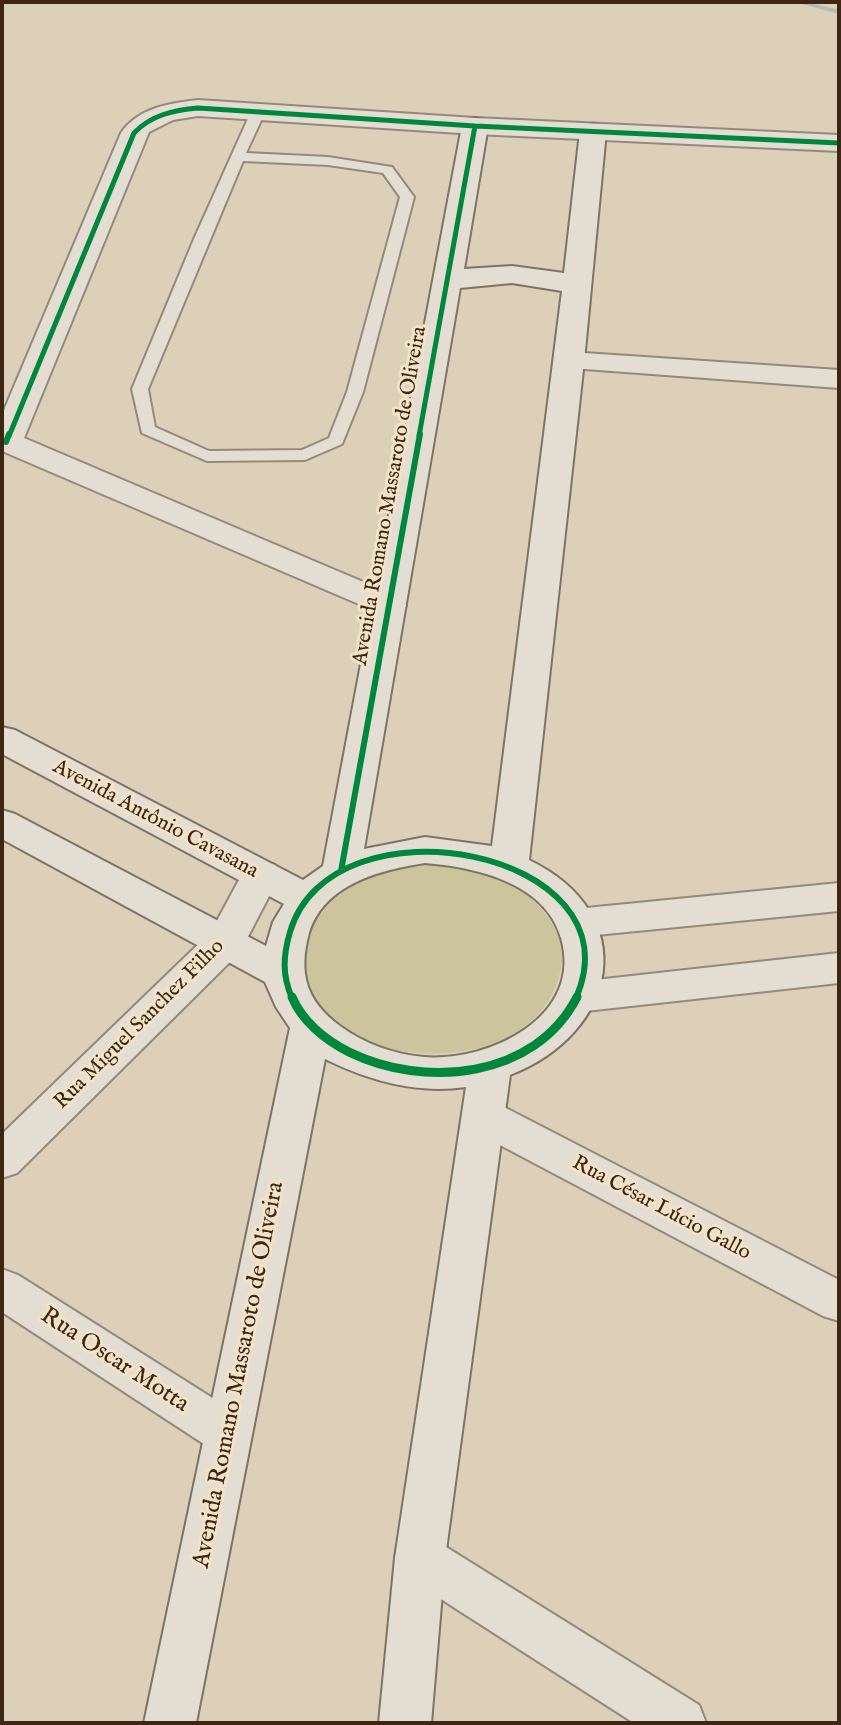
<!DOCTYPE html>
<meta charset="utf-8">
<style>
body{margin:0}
#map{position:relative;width:841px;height:1725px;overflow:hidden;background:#dcd0b9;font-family:"IM FELL English",serif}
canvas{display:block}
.frame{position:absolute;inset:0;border:4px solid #3d2614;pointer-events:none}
</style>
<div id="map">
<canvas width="841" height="1725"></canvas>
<div class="frame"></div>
</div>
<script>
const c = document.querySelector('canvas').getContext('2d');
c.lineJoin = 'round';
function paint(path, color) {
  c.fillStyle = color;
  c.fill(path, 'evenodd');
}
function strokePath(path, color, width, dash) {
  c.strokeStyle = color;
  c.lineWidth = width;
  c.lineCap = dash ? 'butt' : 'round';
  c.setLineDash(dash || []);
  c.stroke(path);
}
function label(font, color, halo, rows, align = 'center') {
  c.font = font + ' "IM FELL English",serif';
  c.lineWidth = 6;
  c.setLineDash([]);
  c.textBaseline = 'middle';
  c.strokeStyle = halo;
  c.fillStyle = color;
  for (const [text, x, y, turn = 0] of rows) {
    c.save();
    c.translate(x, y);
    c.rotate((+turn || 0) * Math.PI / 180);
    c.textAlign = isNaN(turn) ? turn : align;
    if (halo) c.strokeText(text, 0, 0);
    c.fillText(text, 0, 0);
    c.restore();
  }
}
paint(new Path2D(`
 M 442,864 C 491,870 537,888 558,935 C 566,956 561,978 551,996 C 508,1078 336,1072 308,980 C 302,959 305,938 317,919 C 345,876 395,865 442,864 Z`), '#cbc49c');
paint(new Path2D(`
 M 794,2 L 807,2 L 839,10 L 839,14 Z`), '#b1bdb6');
const lane = new Path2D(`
 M 258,108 L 265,112 L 246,153 L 328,157 L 392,167 L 414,197 L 363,392 L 342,444 L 305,460 L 207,461 L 142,433 L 132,389 L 194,239 L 251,112 ZM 243,161 L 328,165 L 383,173 L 400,197 L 347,392 L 329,438 L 302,450 L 209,451 L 155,427 L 148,389 Z`);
const street = new Path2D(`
 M 198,100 L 475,118 L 839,135 L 839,151 L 475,134 L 198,116 L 173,120 L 149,132 L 24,438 L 401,598 L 406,606 L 401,614 L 389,617 L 2,451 L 2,415 L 121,133 C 138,108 170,103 198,100 Z
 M 569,352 L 839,370 L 839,388 L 558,367 L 554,361 L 558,355 Z
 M 261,861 L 275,865 L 280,875 L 240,952 L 17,1173 L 2,1178 L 2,1134 L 211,932 L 247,865 Z
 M 839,883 L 839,911 L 576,937 L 562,933 L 556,923 L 562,913 L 576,909 Z
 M 839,953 L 839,983 L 577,1012 L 563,1008 L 557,997 L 563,986 L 577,982 Z
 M 483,1099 L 498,1104 L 839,1280 L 839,1321 L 823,1316 L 468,1128 L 462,1116 L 468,1104 Z
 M 2,1269 L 18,1275 L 244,1418 L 251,1433 L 244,1448 L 227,1454 L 210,1448 L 2,1312 Z
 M 420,1535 L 438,1542 L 699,1705 L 706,1723 L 634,1723 L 402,1574 L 395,1558 L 402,1542 Z`);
const secondary = new Path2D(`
 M 475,118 L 484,120 L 488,126 L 464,269 L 512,266 L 564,273 L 580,132 L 584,126 L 593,124 L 602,126 L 606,132 L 584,361 L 529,860 C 643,915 618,1033 510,1075 L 445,1558 L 431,1723 L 379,1723 L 395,1558 L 466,1087 C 416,1094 370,1081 325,1059 L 196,1723 L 144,1723 L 290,1028 L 276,1007 L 265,982 L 2,839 L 2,810 L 15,814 L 266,946 L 273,922 L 284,904 L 2,754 L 2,727 L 15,730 L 303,880 L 323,866 L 462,126 L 466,120 ZM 512,283 L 562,291 L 492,846 L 425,837 L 364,849 L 460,288 ZM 425,863 C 474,867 545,882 561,938 C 584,1017 489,1062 424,1057 C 393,1054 365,1044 340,1026 C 306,1001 298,973 309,933 C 324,884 380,870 425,863 Z`);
strokePath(lane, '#948a7b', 4);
strokePath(street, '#948a7b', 4);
strokePath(secondary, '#7d7465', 4);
paint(lane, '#e3ddd2');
paint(street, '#e3ddd2');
paint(secondary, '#e3ddd2');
strokePath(new Path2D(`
 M 9,436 L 134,133 C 151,115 174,110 198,108 L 475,126 L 839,143
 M 419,436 L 475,126`), '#00873e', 5);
strokePath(new Path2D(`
 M 6,442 L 9,434
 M 341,871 L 420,434
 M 292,998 C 282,975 283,956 290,932 C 331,792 641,849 576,998`), '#00873e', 6);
strokePath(new Path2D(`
 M 292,997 C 302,1021 325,1040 349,1052 C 424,1089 535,1079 577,997`), '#00873e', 9);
label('21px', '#3d2614', '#f2e3c8', [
 ["Avenida Romano Massaroto de Oliveira",391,496,-80],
 ["Avenida Antônio Cavasana",155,820,28],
 ["Rua Miguel Sanchez Filho",140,1025,-45],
 ["Rua César Lúcio Gallo",661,1209,28]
]);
label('24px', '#3d2614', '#f2e3c8', [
 ["Rua Oscar Motta",114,1361,33],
 ["Avenida Romano Massaroto de Oliveira",240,1375,-79]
]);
</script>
